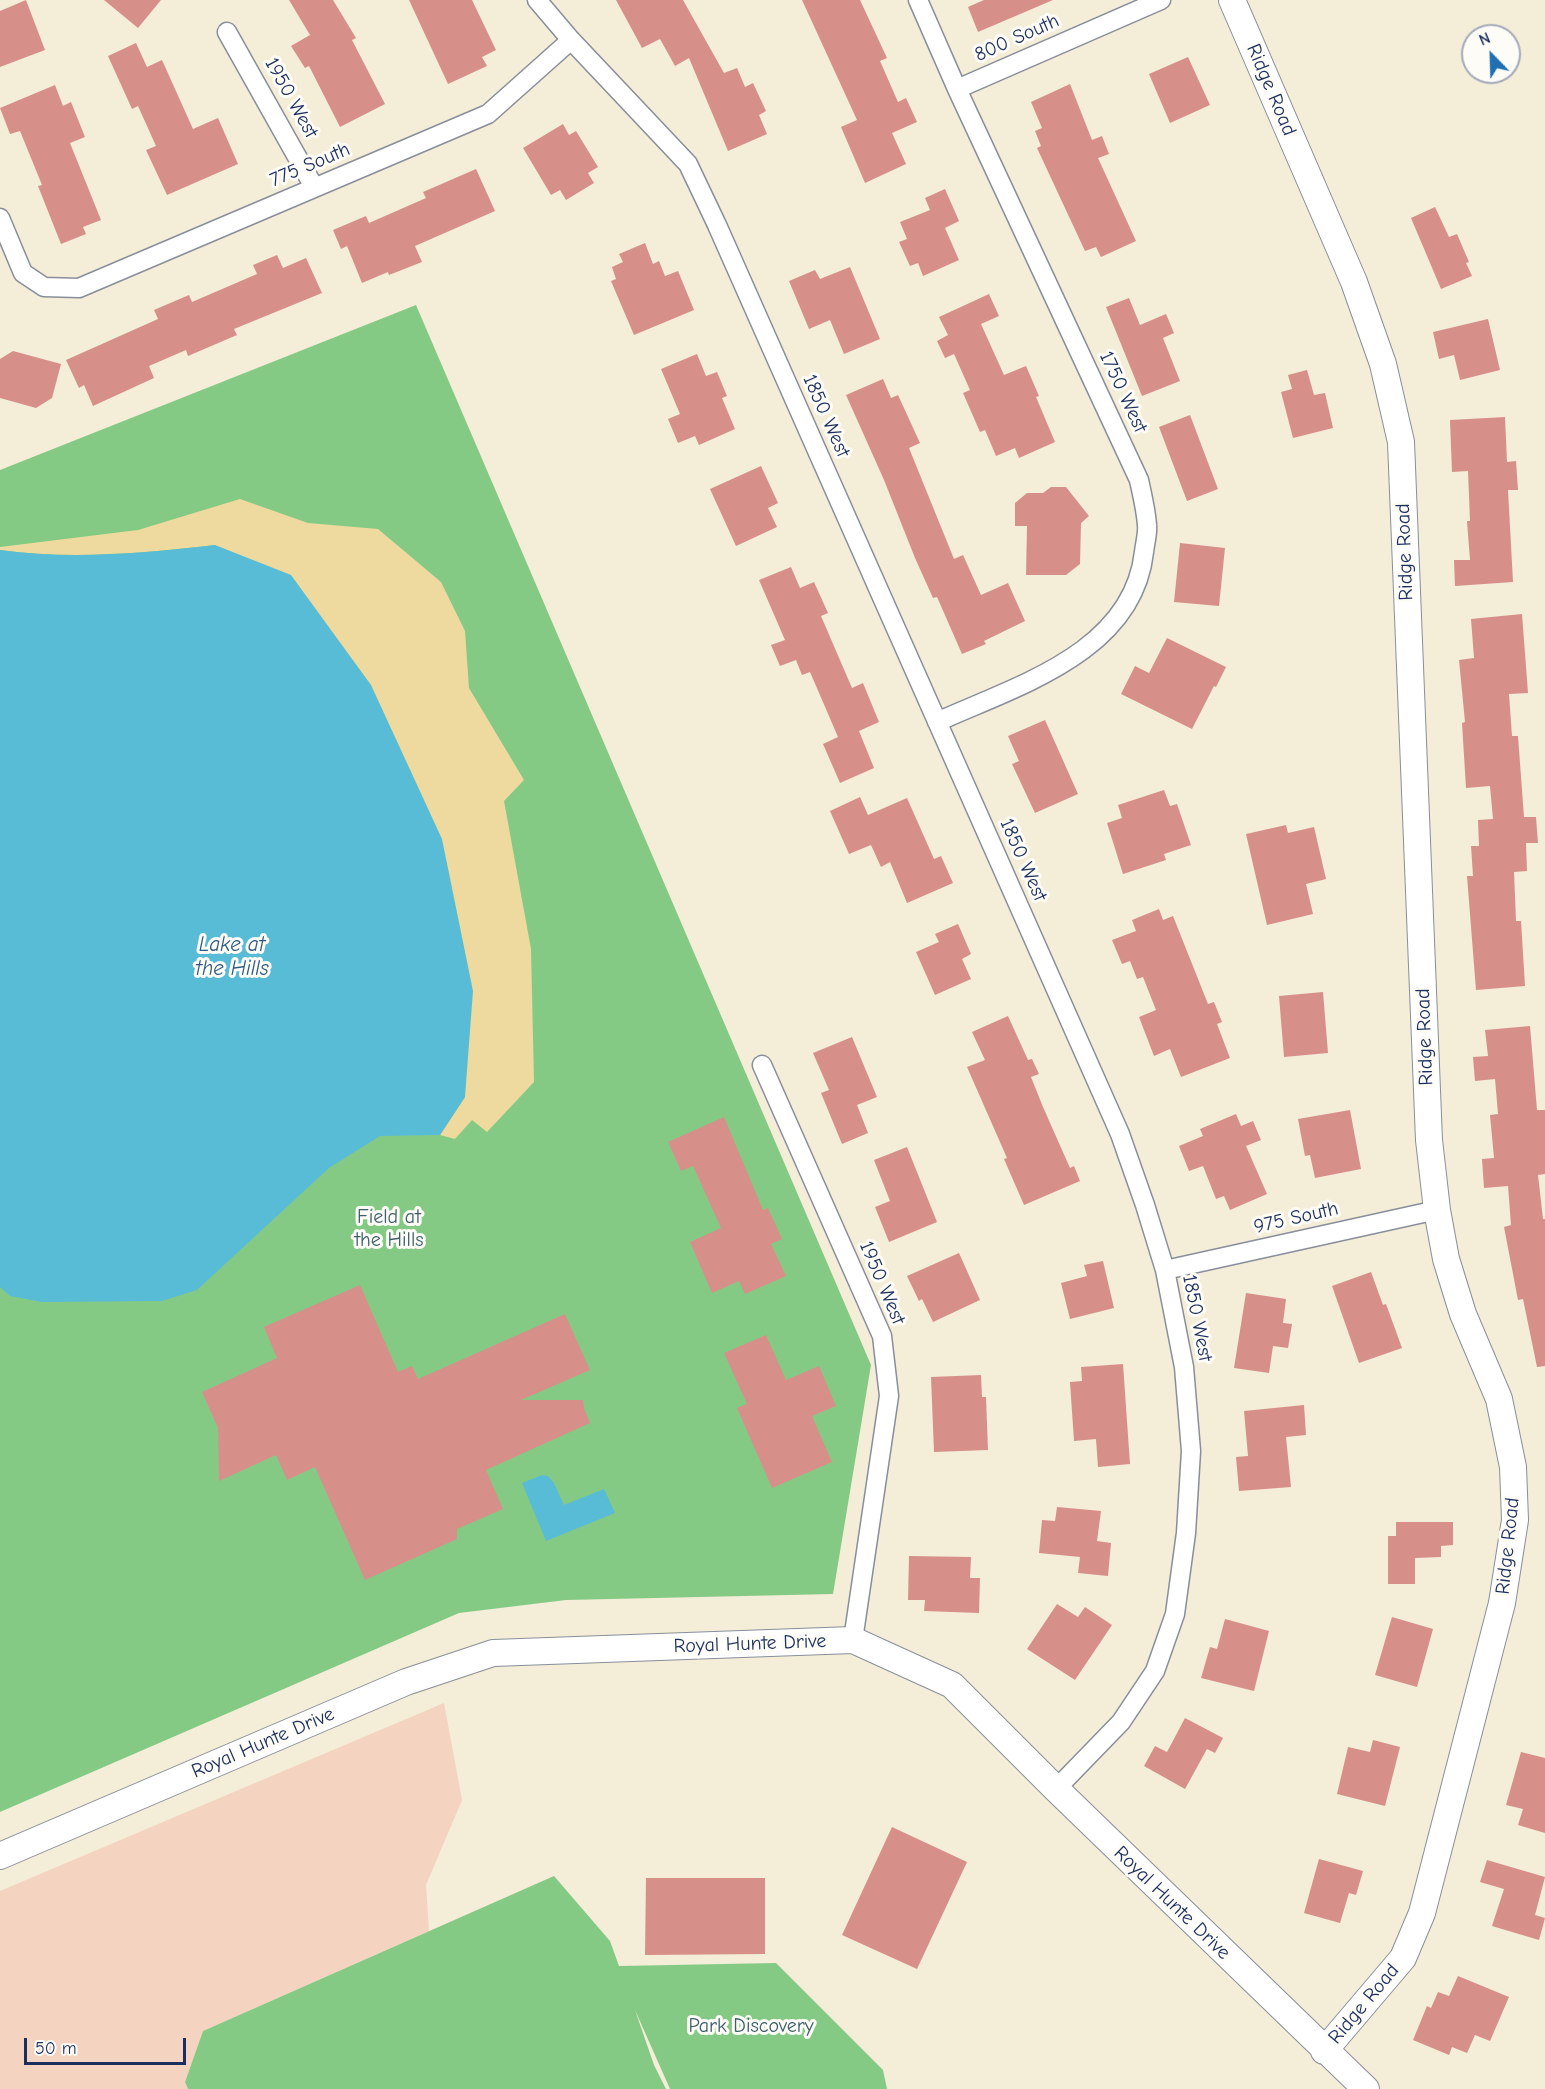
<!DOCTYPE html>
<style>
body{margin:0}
#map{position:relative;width:1545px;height:2089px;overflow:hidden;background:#f4edd8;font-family:"Comic Neue",sans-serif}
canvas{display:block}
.north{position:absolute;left:1461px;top:24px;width:60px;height:60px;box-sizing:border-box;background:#fdfcf7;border:2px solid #a3aaba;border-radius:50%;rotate:337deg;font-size:16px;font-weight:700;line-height:24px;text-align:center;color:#1b2f5e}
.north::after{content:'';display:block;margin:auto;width:21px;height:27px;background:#1f6fb2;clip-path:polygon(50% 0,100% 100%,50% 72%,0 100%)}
.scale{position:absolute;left:24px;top:2038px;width:162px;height:27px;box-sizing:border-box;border:3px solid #1b2f5e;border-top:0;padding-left:8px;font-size:18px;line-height:21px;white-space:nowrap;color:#1b2f5e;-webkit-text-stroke:4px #fdfcf7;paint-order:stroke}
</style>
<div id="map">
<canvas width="1545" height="2089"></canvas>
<div class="north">N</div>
<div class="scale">50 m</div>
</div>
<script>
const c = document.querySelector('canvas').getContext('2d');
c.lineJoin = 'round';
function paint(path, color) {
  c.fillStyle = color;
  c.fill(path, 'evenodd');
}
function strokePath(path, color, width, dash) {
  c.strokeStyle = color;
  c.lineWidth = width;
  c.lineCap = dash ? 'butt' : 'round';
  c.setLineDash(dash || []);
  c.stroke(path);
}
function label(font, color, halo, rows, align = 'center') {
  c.font = font + ' "Comic Neue",sans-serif';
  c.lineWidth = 6;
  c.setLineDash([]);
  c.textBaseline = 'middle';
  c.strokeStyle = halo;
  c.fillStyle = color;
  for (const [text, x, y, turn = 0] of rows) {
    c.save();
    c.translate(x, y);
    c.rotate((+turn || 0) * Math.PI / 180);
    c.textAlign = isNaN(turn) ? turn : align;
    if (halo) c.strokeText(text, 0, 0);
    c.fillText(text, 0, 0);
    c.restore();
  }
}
paint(new Path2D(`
 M 444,1703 L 462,1800 L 426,1885 L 429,1931 L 203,2031 L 185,2082 L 188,2089 L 0,2089 L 0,1891 Z`), '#f4d3c0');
paint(new Path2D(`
 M 416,305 L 871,1365 L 833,1594 L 566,1600 L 459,1613 L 0,1812 L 0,470 Z
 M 554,1876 L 610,1941 L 619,1966 L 776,1963 L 883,2070 L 887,2089 L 670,2089 L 635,2010 L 654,2065 L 666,2089 L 188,2089 L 185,2082 L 203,2031 Z`), '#85ca84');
paint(new Path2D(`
 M 240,499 L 308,523 L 378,529 L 441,582 L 465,631 L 469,688 L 524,780 L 504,801 L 531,949 L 534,1082 L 487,1132 L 472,1120 L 455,1139 L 440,1135 L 465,1097 L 215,545 C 144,553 71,560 0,550 L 0,547 L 138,530 Z`), '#eeda9e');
paint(new Path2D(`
 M 215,545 L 291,575 L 371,685 L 442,839 L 473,991 L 465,1097 L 440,1135 L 380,1136 L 329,1168 L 197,1290 L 162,1301 L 42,1302 L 10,1296 L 0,1287 L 0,550 C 71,560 144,553 215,545 Z
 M 542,1475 L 548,1476 L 554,1483 L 564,1505 L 604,1489 L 615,1513 L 546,1541 L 522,1483 Z`), '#58bcd6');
paint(new Path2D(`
 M 26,0 L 45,50 L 0,67 L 0,11 Z
 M 104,0 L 161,0 L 138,28 Z
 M 289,0 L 333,0 L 356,38 L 352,40 L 385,104 L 340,127 L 309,66 L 305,68 L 291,46 L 310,35 Z
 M 409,0 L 472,0 L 496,50 L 482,57 L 487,66 L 448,84 Z
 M 616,0 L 683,0 L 724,73 L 737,68 L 745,87 L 753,83 L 766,111 L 759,115 L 767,134 L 728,151 L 689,58 L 675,66 L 660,39 L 642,48 Z
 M 802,0 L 860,0 L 887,58 L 880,61 L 898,102 L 906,98 L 917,122 L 892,133 L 906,164 L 865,183 L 841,127 L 857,120 Z
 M 984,0 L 1053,0 L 978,32 L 968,7 Z
 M 136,43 L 147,67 L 162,60 L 193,129 L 218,118 L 238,164 L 167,195 L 146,150 L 156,146 L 138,106 L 132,109 L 108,56 Z
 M 1188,57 L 1210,105 L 1170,123 L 1149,74 Z
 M 1070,84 L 1092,140 L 1102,136 L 1109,154 L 1098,158 L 1136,241 L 1101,257 L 1096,247 L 1085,251 L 1037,148 L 1041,146 L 1035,131 L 1042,128 L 1031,102 Z
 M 55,85 L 63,106 L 71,102 L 85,137 L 70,143 L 101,220 L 83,227 L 86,234 L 61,244 L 38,186 L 42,185 L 20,131 L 10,134 L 0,108 Z
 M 563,124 L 569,135 L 576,131 L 598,167 L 588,173 L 594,183 L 566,200 L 560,190 L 551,195 L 523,148 Z
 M 476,169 L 495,211 L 415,246 L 422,262 L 389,275 L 388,272 L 362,283 L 347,246 L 341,249 L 333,230 L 366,216 L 369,223 L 426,198 L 423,192 Z
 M 945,189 L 959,221 L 945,228 L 959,260 L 923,276 L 918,263 L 910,266 L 899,242 L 907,239 L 900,222 L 930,210 L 925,198 Z
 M 1435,207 L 1449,237 L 1457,234 L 1469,262 L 1466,263 L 1472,276 L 1441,289 L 1411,218 Z
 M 645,243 L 653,264 L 659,261 L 665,276 L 678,271 L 694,310 L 634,335 L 611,281 L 616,279 L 612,267 L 623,262 L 619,254 Z
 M 277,255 L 283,268 L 306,258 L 322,293 L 234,329 L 237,335 L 188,356 L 186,350 L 149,366 L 154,378 L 93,406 L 84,385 L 79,388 L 66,360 L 158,319 L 154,310 L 189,295 L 192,302 L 257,274 L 253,265 Z
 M 850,267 L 880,339 L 844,354 L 830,320 L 809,329 L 789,281 L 815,270 L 820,279 Z
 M 989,294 L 999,316 L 981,324 L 1004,375 L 1026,366 L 1039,396 L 1036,397 L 1055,442 L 1019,458 L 1015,448 L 996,456 L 985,430 L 980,432 L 963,393 L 970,390 L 954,354 L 945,358 L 937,341 L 948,335 L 939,317 Z
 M 1129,298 L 1140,325 L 1166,314 L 1174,333 L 1163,338 L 1180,381 L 1142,396 L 1106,307 Z
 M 1488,319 L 1500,370 L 1460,380 L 1454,355 L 1439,359 L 1433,332 Z
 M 13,351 L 61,364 L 52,398 L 36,408 L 0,398 L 0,359 Z
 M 697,354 L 706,376 L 717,372 L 727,396 L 722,398 L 735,429 L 699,445 L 695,436 L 678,443 L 668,419 L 680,414 L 661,369 Z
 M 1307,370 L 1314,395 L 1325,393 L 1333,428 L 1293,438 L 1281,392 L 1292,389 L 1288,375 Z
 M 883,379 L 891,398 L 898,395 L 920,443 L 909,448 L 954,559 L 963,555 L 981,595 L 1008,583 L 1025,621 L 984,641 L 986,644 L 962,654 L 937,597 L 933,598 L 915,558 L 884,480 L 846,395 Z
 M 1190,415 L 1218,489 L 1187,501 L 1159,427 Z
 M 1505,417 L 1507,462 L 1516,461 L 1518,490 L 1508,490 L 1513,582 L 1455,586 L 1454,560 L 1470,560 L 1467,521 L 1470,521 L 1468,471 L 1452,472 L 1450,420 Z
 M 761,466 L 778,503 L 768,508 L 777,527 L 736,546 L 710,489 Z
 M 1051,487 L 1066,487 L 1089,516 L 1081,523 L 1080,564 L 1066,575 L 1026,575 L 1027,526 L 1015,526 L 1015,503 L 1027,493 L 1043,493 Z
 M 1180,543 L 1225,548 L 1219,606 L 1174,602 Z
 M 791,567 L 800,588 L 814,582 L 828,613 L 821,616 L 852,688 L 863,683 L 879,722 L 859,731 L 874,768 L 840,783 L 823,744 L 838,737 L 810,672 L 802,675 L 796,660 L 780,666 L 771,645 L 785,640 L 759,580 Z
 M 1522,614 L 1528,693 L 1509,694 L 1512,736 L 1518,736 L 1524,817 L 1536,817 L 1538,843 L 1526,843 L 1527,871 L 1514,872 L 1516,921 L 1521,921 L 1525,986 L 1476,990 L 1467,876 L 1473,876 L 1471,846 L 1479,846 L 1478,820 L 1493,819 L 1490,786 L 1466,788 L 1462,723 L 1465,722 L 1459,660 L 1474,658 L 1471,619 Z
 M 1167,638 L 1226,667 L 1216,687 L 1214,686 L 1192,729 L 1121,694 L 1135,666 L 1149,673 Z
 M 1045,720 L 1078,794 L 1035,813 L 1012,764 L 1019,761 L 1008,736 Z
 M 1164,790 L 1170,806 L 1177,804 L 1191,845 L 1164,854 L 1166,860 L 1123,874 L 1107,823 L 1122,818 L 1118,805 Z
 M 860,797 L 868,815 L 907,798 L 934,859 L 941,856 L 953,883 L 907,903 L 890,862 L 881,867 L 871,845 L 849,854 L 830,811 Z
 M 1286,825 L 1288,833 L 1314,827 L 1326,879 L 1306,884 L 1313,914 L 1267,925 L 1246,834 Z
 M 1159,909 L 1163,920 L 1173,916 L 1208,1004 L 1214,1002 L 1222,1022 L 1217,1024 L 1230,1058 L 1181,1077 L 1170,1049 L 1154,1056 L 1139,1017 L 1156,1010 L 1143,977 L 1137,979 L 1130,961 L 1122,964 L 1112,940 L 1136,931 L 1132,920 Z
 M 958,924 L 971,954 L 962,959 L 971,979 L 935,995 L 916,952 L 939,942 L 935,934 Z
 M 1323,992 L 1328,1053 L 1284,1057 L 1279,996 Z
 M 1008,1016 L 1028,1060 L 1032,1059 L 1039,1074 L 1031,1077 L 1043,1107 L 1070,1168 L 1074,1166 L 1080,1181 L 1024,1205 L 1004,1159 L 1007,1158 L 967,1067 L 985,1060 L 972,1032 Z
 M 1530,1026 L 1537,1110 L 1545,1110 L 1545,1174 L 1538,1175 L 1543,1219 L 1545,1219 L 1545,1366 L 1537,1367 L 1523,1299 L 1518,1300 L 1504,1227 L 1511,1225 L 1508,1186 L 1484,1188 L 1482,1159 L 1494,1158 L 1490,1115 L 1498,1114 L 1495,1079 L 1475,1081 L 1473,1057 L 1488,1056 L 1485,1030 Z
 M 852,1037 L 877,1097 L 857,1105 L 868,1133 L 842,1144 L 821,1093 L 829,1090 L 813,1053 Z
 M 1350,1110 L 1361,1169 L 1315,1178 L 1310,1155 L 1305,1156 L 1298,1119 Z
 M 1236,1114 L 1241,1126 L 1253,1121 L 1261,1140 L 1246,1146 L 1267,1194 L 1230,1210 L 1224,1196 L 1216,1199 L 1203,1166 L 1189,1171 L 1179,1146 L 1203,1136 L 1200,1129 Z
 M 724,1117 L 763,1210 L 768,1208 L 782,1239 L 771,1244 L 786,1276 L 745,1294 L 739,1281 L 712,1293 L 690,1242 L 721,1228 L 693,1166 L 681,1171 L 668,1142 Z
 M 907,1147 L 937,1222 L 889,1242 L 875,1207 L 890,1201 L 874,1160 Z
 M 959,1253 L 980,1300 L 933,1322 L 922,1299 L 919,1301 L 907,1276 Z
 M 1103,1261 L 1114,1308 L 1070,1319 L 1061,1283 L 1087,1276 L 1084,1265 Z
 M 1371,1272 L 1383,1305 L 1386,1304 L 1402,1348 L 1359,1363 L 1332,1286 Z
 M 360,1285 L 398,1372 L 412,1366 L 418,1379 L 565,1314 L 590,1370 L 521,1400 L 583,1400 L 584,1408 L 590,1423 L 486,1470 L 503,1509 L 457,1529 L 457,1539 L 365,1580 L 315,1467 L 287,1480 L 276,1455 L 219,1481 L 218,1428 L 202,1392 L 277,1358 L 264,1327 Z
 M 1246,1293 L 1286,1299 L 1283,1323 L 1292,1324 L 1288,1348 L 1273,1346 L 1269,1373 L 1234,1368 Z
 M 766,1335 L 786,1380 L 819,1366 L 836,1406 L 812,1416 L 832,1462 L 772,1488 L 737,1408 L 747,1404 L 724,1353 Z
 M 1123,1364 L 1130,1464 L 1098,1467 L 1096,1439 L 1074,1441 L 1070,1382 L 1082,1381 L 1081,1367 Z
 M 981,1375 L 982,1397 L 986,1397 L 988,1450 L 934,1452 L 931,1377 Z
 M 1304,1405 L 1306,1435 L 1286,1437 L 1291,1487 L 1239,1491 L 1236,1457 L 1248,1456 L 1244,1411 Z
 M 1057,1507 L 1101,1511 L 1097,1541 L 1111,1543 L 1108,1576 L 1078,1573 L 1080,1557 L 1039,1553 L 1042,1520 L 1055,1521 Z
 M 1396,1522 L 1453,1522 L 1453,1545 L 1441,1546 L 1441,1557 L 1415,1558 L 1415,1584 L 1388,1584 L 1388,1536 L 1396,1536 Z
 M 909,1556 L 971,1557 L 970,1578 L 980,1578 L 979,1613 L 924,1611 L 925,1600 L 908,1600 Z
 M 1057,1604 L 1078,1617 L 1085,1607 L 1112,1625 L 1075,1680 L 1027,1649 Z
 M 1392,1617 L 1433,1629 L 1417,1687 L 1375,1675 Z
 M 1225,1619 L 1269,1631 L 1254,1691 L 1201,1678 L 1210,1647 L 1217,1649 Z
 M 1185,1718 L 1223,1738 L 1215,1753 L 1207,1749 L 1185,1789 L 1144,1766 L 1155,1746 L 1167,1752 Z
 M 1373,1740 L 1400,1747 L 1385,1806 L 1337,1794 L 1348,1747 L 1370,1752 Z
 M 1521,1752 L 1545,1758 L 1545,1833 L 1518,1825 L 1523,1809 L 1506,1805 Z
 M 892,1827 L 967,1862 L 917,1969 L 842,1935 Z
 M 1319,1859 L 1363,1871 L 1356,1895 L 1349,1893 L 1340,1923 L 1304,1913 Z
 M 1487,1860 L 1545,1877 L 1535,1915 L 1545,1918 L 1539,1940 L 1492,1926 L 1504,1889 L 1480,1882 Z
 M 646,1878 L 765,1878 L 765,1954 L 645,1955 Z
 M 1458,1976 L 1509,1997 L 1490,2041 L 1475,2035 L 1467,2053 L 1452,2047 L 1449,2055 L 1413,2040 L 1427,2006 L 1431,2008 L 1438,1992 L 1449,1996 Z`), '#d78f8a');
const street = new Path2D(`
 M 537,0 L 571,40 L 688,164 L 717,225 L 1120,1134 L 1145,1205 L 1165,1270 L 1184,1367 L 1191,1451 L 1186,1533 L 1175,1614 L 1155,1671 L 1121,1722 L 1056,1789
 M 918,0 L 957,89 L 1139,480 C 1142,494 1146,510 1147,525 C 1148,533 1145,543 1144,552 C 1133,653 1016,686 937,722
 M 227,32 L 314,187
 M 957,89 L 1161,0
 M 0,218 L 23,273 L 44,287 L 79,288 L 488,114 L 571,40
 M 762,1065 L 882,1336 L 889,1396 L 853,1640
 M 1165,1270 L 1437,1210`);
const secondary = new Path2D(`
 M 1232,0 L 1354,282 L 1383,364 L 1401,442 L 1429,1140 L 1437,1210 L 1446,1259 L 1463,1314 L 1499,1399 L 1513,1467 L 1515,1520 L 1502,1603 L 1422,1913 L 1403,1958 L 1324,2051
 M 0,1856 L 406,1682 L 493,1653 L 853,1640 L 952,1685 L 1056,1789 L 1366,2089`);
strokePath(street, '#888e9b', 21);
strokePath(secondary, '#888e9b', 28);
strokePath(street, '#fff', 18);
strokePath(secondary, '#fff', 26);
label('20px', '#1b2f5e', '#fdfcf7', [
 ["800 South",1017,38,-24],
 ["Ridge Road",1271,90,67],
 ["1950 West",291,98,61],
 ["775 South",310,165,-23],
 ["1750 West",1123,392,65],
 ["1850 West",826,416,66],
 ["Ridge Road",1405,552,-92],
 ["1850 West",1023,860,66],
 ["Ridge Road",1425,1037,-92],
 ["975 South",1296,1218,-13],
 ["1950 West",882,1283,67],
 ["1850 West",1197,1318,79],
 ["Ridge Road",1508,1546,-84],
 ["Royal Hunte Drive",750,1644,-2],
 ["Royal Hunte Drive",263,1743,-23],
 ["Royal Hunte Drive",1172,1903,44],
 ["Ridge Road",1364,2004,-50]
]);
label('20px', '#3b5e69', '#fdfcf7', [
 ["Field at",389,1217],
 ["the Hills",389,1240],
 ["Park Discovery",751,2026]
]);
label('italic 21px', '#2d5982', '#fdfcf7', [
 ["Lake at",232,945],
 ["the Hills",232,969]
]);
</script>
